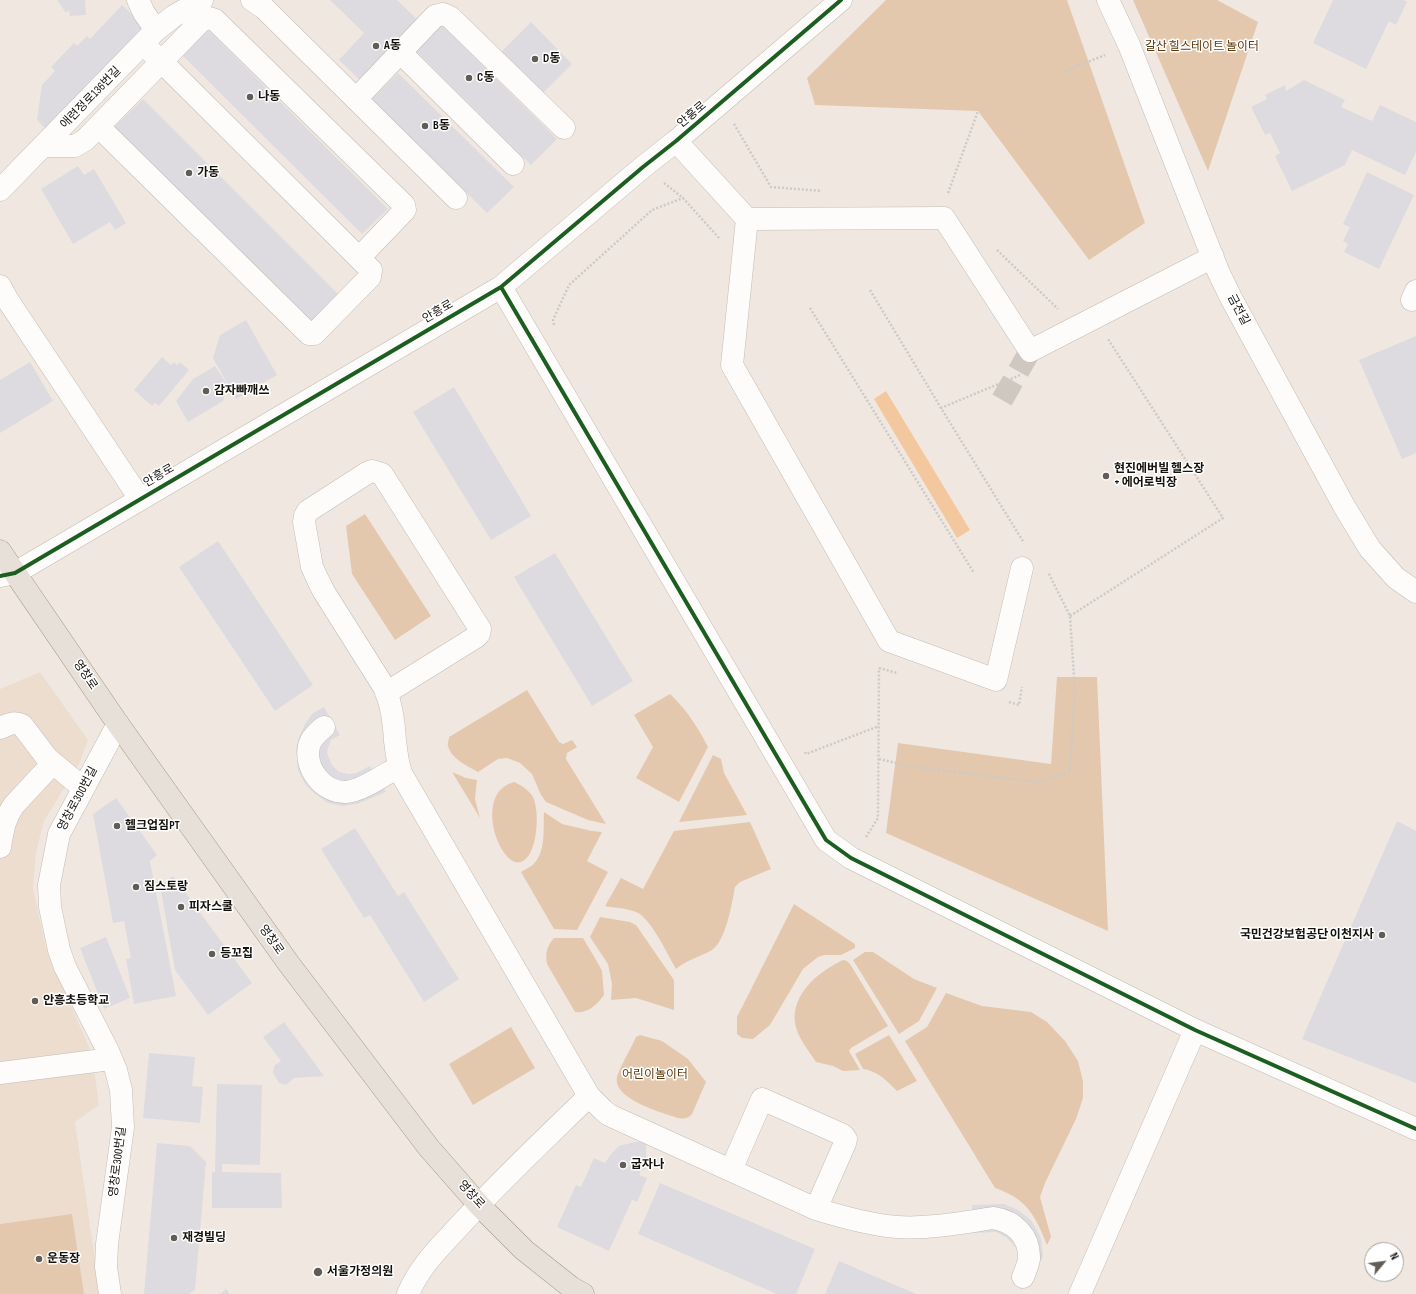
<!DOCTYPE html>
<meta charset="utf-8">
<style>
body{margin:0}
#map{position:relative;width:1416px;height:1294px;overflow:hidden;background:#f0e8e0;font-family:"Sofia Sans Condensed",sans-serif}
canvas{display:block}
.north{position:absolute;left:1364px;top:1242px;width:40px;height:40px;box-sizing:border-box;background:#fff;border:1px solid #a1a09e;border-radius:50%;rotate:61deg;font-size:11px;font-weight:700;line-height:16px;text-align:center;color:#15110c}
.north::after{content:'';display:block;margin:auto;width:14px;height:18px;background:#625c56;clip-path:polygon(50% 0,100% 100%,50% 72%,0 100%)}
</style>
<div id="map">
<canvas width="1416" height="1294"></canvas>
<div class="north">N</div>
</div>
<script>
const c = document.querySelector('canvas').getContext('2d');
c.lineJoin = 'round';
function paint(path, color) {
  c.fillStyle = color;
  c.fill(path, 'evenodd');
}
function strokePath(path, color, width, dash) {
  c.strokeStyle = color;
  c.lineWidth = width;
  c.lineCap = dash ? 'butt' : 'round';
  c.setLineDash(dash || []);
  c.stroke(path);
}
function label(font, color, halo, rows, align = 'center') {
  c.font = font + ' "Sofia Sans Condensed","Noto Sans KR",sans-serif';
  c.lineWidth = 3;
  c.setLineDash([]);
  c.textBaseline = 'middle';
  c.strokeStyle = halo;
  c.fillStyle = color;
  for (const [text, x, y, turn = 0] of rows) {
    c.save();
    c.translate(x, y);
    c.rotate((+turn || 0) * Math.PI / 180);
    c.textAlign = isNaN(turn) ? turn : align;
    if (halo) c.strokeText(text, 0, 0);
    c.fillText(text, 0, 0);
    c.restore();
  }
}
paint(new Path2D(`
 M 40,672 L 88,740 L 79,764 L 44,821 L 36,853 L 33,889 L 46,948 L 92,1054 L 99,1105 L 75,1122 L 100,1294 L 0,1294 L 0,689 Z`), '#edddcf');
paint(new Path2D(`
 M 886,0 L 1067,0 L 1145,223 L 1089,260 L 978,111 L 815,105 L 807,78 Z
 M 1133,0 L 1217,0 L 1258,22 L 1208,171 Z
 M 365,514 L 431,616 L 395,640 L 352,574 L 346,526 Z
 M 1057,677 L 1097,677 L 1108,931 L 886,833 L 898,743 L 1051,764 Z
 M 527,690 L 559,742 L 563,744 L 572,740 L 577,747 L 567,753 L 566,759 L 606,824 L 588,820 L 546,802 L 541,795 L 532,774 L 520,763 L 507,758 L 498,759 L 478,772 C 468,766 451,759 448,746 C 447,744 449,740 449,737 Z
 M 670,694 C 686,709 698,727 708,747 L 679,802 L 636,778 L 653,747 L 634,715 Z
 M 713,755 L 721,759 L 724,773 L 747,815 L 679,822 Z
 M 452,772 L 466,778 L 477,780 L 475,799 L 480,818 Z
 M 514,782 C 521,785 529,790 533,797 C 540,811 538,856 521,862 C 500,869 472,793 514,782 Z
 M 544,812 L 562,824 L 592,831 L 602,832 L 587,861 L 608,872 L 577,930 L 554,929 L 521,872 C 526,869 533,866 536,861 C 546,848 543,827 544,812 Z
 M 750,822 L 771,869 L 740,882 L 735,887 C 732,903 726,941 712,950 C 700,957 688,959 676,969 C 668,955 650,917 636,912 C 626,908 615,908 605,906 L 621,878 L 643,889 L 674,831 Z
 M 794,904 L 855,944 L 855,948 L 841,955 L 824,955 L 818,957 L 803,969 L 770,1025 L 753,1039 L 742,1038 L 737,1034 L 737,1017 Z
 M 600,917 L 630,922 L 636,925 L 674,980 L 674,1010 L 636,998 L 611,1000 L 612,984 L 608,964 L 590,937 Z
 M 554,938 L 583,938 L 599,965 L 602,971 L 604,995 C 597,1005 587,1014 575,1012 L 547,964 C 545,953 547,946 554,938 Z
 M 865,952 L 873,952 L 914,979 L 937,988 L 919,1021 L 899,1034 L 853,960 Z
 M 843,960 L 847,961 L 850,964 L 888,1026 L 851,1048 L 849,1051 L 860,1070 L 843,1071 L 833,1066 L 816,1062 C 809,1051 797,1037 795,1023 C 791,994 819,971 843,960 Z
 M 946,993 L 982,1006 L 1031,1012 L 1047,1022 L 1065,1041 L 1078,1061 L 1083,1081 L 1083,1098 L 1076,1119 L 1045,1183 L 1040,1197 L 1051,1237 L 1047,1245 C 1035,1215 1027,1199 995,1188 L 905,1041 L 927,1027 Z
 M 511,1027 L 535,1068 L 473,1105 L 449,1064 Z
 M 640,1035 L 662,1041 L 688,1059 L 706,1082 L 692,1114 C 688,1119 684,1119 678,1118 C 663,1113 612,1099 617,1077 C 620,1067 631,1048 636,1037 Z
 M 889,1035 L 917,1081 L 897,1091 C 887,1081 878,1071 863,1069 L 855,1054 Z
 M 72,1214 L 84,1294 L 0,1294 L 0,1224 Z`), '#e3c8ae');
paint(new Path2D(`
 M 886,391 L 970,530 L 957,538 L 874,399 Z`), '#f3c89e');
paint(new Path2D(`
 M 57,0 L 85,0 L 86,15 L 70,16 L 69,10 L 66,13 Z
 M 330,0 L 397,0 L 421,23 L 364,84 L 339,60 L 364,33 Z
 M 1333,0 L 1403,0 L 1407,2 L 1396,25 L 1389,21 L 1366,69 L 1313,43 Z
 M 122,5 L 145,26 L 47,130 L 37,120 L 42,85 L 55,71 L 51,67 L 74,43 L 77,46 L 87,36 L 90,39 Z
 M 531,22 L 572,64 L 541,95 L 528,83 L 530,79 L 520,69 L 516,71 L 499,54 Z
 M 442,25 L 557,139 L 531,165 L 416,51 Z
 M 208,30 L 388,209 L 362,234 L 182,55 Z
 M 398,73 L 514,187 L 487,213 L 372,99 Z
 M 1304,80 L 1345,100 L 1341,107 L 1372,121 L 1380,105 L 1416,122 L 1416,152 L 1405,175 L 1352,150 L 1345,165 L 1292,191 L 1275,156 L 1280,153 L 1270,133 L 1265,135 L 1251,107 L 1267,99 L 1265,95 L 1285,85 L 1286,91 Z
 M 143,99 L 339,295 L 310,324 L 114,127 Z
 M 78,166 L 84,175 L 94,169 L 126,223 L 115,230 L 110,222 L 73,244 L 41,189 Z
 M 1367,172 L 1414,195 L 1379,269 L 1344,252 L 1348,244 L 1343,241 L 1350,227 L 1343,224 Z
 M 246,320 L 277,375 L 236,399 L 213,358 L 220,335 Z
 M 1416,336 L 1416,453 L 1402,459 L 1359,360 Z
 M 162,357 L 171,365 L 174,362 L 177,365 L 180,362 L 189,370 L 159,406 L 155,403 L 152,406 L 134,390 Z
 M 30,362 L 53,401 L 0,433 L 0,380 Z
 M 215,366 L 228,386 L 223,401 L 188,422 L 176,401 L 193,379 Z
 M 454,387 L 531,516 L 491,540 L 413,412 Z
 M 218,541 L 313,685 L 275,711 L 179,567 Z
 M 555,553 L 633,681 L 592,706 L 514,577 Z
 M 324,707 L 340,735 L 331,740 L 328,748 L 327,753 L 332,765 L 339,772 L 349,774 L 356,773 L 370,766 L 386,792 L 357,804 L 343,806 L 328,803 L 314,793 L 305,784 L 298,770 L 296,749 L 299,737 L 305,724 L 312,714 Z
 M 116,798 L 157,855 L 150,861 L 176,996 L 134,1004 L 126,959 L 131,958 L 124,921 L 113,923 L 93,814 Z
 M 1397,821 L 1416,831 L 1416,1083 L 1302,1039 Z
 M 355,828 L 398,896 L 404,892 L 459,979 L 424,1002 L 370,915 L 364,918 L 321,849 Z
 M 173,876 L 252,983 L 208,1015 L 175,970 L 160,886 Z
 M 106,937 L 130,998 L 104,1009 L 80,948 Z
 M 284,1022 L 305,1050 L 324,1076 L 294,1078 L 286,1085 L 279,1083 L 273,1073 L 274,1066 L 281,1061 L 263,1037 Z
 M 149,1053 L 195,1057 L 192,1086 L 203,1087 L 200,1123 L 143,1118 Z
 M 217,1084 L 262,1085 L 260,1165 L 222,1164 L 222,1172 L 281,1173 L 282,1208 L 212,1208 L 212,1172 L 220,1172 L 215,1172 Z
 M 635,1142 L 646,1142 L 646,1169 L 641,1171 L 639,1175 L 647,1178 L 637,1202 L 632,1200 L 609,1251 L 557,1227 L 576,1185 L 581,1187 L 594,1158 L 605,1163 L 611,1154 L 619,1146 Z
 M 157,1143 L 190,1146 L 206,1162 L 195,1290 L 189,1294 L 144,1294 Z
 M 660,1183 L 815,1249 L 796,1294 L 777,1294 L 638,1234 Z
 M 1004,1204 L 1018,1210 L 1031,1220 L 1041,1238 L 1043,1256 L 1037,1270 L 1026,1287 L 1010,1278 L 1017,1270 L 1020,1256 L 1016,1248 L 1007,1238 L 996,1232 L 974,1233 L 972,1205 Z
 M 839,1261 L 916,1294 L 825,1294 Z
 M 226,1289 L 230,1294 L 220,1294 Z`), '#dddbdf');
strokePath(new Path2D(`
 M 1002,400 L 1030,351`), '#cfc8c0', 22, [22, 11]);
const minor = new Path2D(`
 M 252,0 L 264,8 L 456,198
 M 1108,0 L 1129,45 L 1218,271 L 1231,298 L 1344,506 L 1370,549 L 1396,578 L 1416,592
 M 156,30 L 174,16 L 202,0
 M 400,52 L 513,164
 M 356,99 L 435,16 L 443,14 L 450,17 L 564,128
 M 99,127 L 309,334 L 314,334 L 370,277 L 371,270 L 359,258
 M 676,141 L 747,219 L 944,218 L 1030,351 L 1213,257
 M 43,146 L 75,146 L 85,140 L 202,20 L 209,18 L 215,20 L 404,205 L 405,210 L 359,258 L 161,61 L 143,44
 M 0,190 L 156,30 L 144,13 L 138,0
 M 747,219 L 732,365 L 889,641 L 996,680 L 1022,568
 M 0,286 L 7,299 L 140,499
 M 501,287 L 826,840 L 851,858 L 1195,1030 L 1416,1129
 M 1412,300 L 1416,291
 M 0,576 L 15,573 L 501,287 L 643,167 L 676,141 L 841,0
 M 386,693 L 476,637 L 479,634 L 480,629 L 382,474 L 372,471 L 367,473 L 308,511 L 305,516 L 304,522 L 312,567 L 318,580 L 324,592 L 384,687 C 392,704 394,722 395,741 C 397,753 397,764 402,775 L 589,1096 L 603,1110 L 609,1115 L 816,1209 C 842,1217 870,1225 897,1227 C 929,1229 962,1223 993,1218 C 1014,1221 1030,1236 1029,1259 C 1028,1265 1025,1272 1023,1277
 M 324,727 C 318,732 311,738 309,746 C 304,768 323,793 346,792 C 362,791 384,775 398,767
 M 0,728 C 8,725 13,721 22,725 L 47,758 L 83,788
 M 0,847 C 3,830 4,819 14,805 L 53,763
 M 0,1073 L 111,1059
 M 731,1170 L 762,1099 L 843,1135 L 846,1139 L 845,1143 L 816,1209
 M 110,1294 L 106,1267 L 107,1244 L 123,1127 L 121,1090 L 116,1070 L 108,1051 L 65,967 L 59,950 L 50,907 L 49,885 L 59,834 L 118,724
 M 408,1294 C 420,1265 442,1245 463,1222 C 503,1178 547,1137 589,1096
 M 1080,1294 L 1195,1030`);
const major = new Path2D(`
 M 0,551 L 118,724 L 289,964 L 429,1148 L 479,1205 L 524,1250 L 572,1288 L 583,1294`);
strokePath(minor, '#c2bbb5', 23);
strokePath(major, '#a59788', 23);
strokePath(new Path2D(`
 M 1063,72 L 1105,55
 M 734,124 L 771,187 L 822,191
 M 664,183 L 683,198 L 719,238
 M 948,193 L 978,111
 M 997,250 L 1058,309
 M 870,290 L 941,408
 M 810,308 L 974,573
 M 554,325 L 553,320 L 569,285 L 652,210 L 683,198
 M 1020,375 L 941,408 L 1024,543
 M 1070,616 L 1223,518 L 1108,339
 M 879,668 L 897,673
 M 1009,702 L 1019,705 L 1022,687
 M 805,752 L 806,754 L 879,726
 M 879,759 L 909,766 L 1038,782 L 1070,772 L 1075,691 L 1070,616 L 1048,572
 M 866,837 L 878,818 L 879,668`), '#ccc9c7', 2.5, [2, 2]);
strokePath(minor, '#fdfcfa', 22);
strokePath(major, '#e7e0d9', 22);
strokePath(new Path2D(`
 M 501,287 L 826,840 L 851,858 L 1195,1030 L 1416,1129
 M 0,576 L 15,573 L 501,287 L 643,167 L 676,141 L 841,0`), '#1b5e20', 4);
for (const [x, y, r, color] of [
 [376,46,4,"#625c56"],
 [535,59,4,"#625c56"],
 [469,78,4,"#625c56"],
 [250,97,4,"#625c56"],
 [425,126,4,"#625c56"],
 [189,173,4,"#625c56"],
 [206,391,4,"#625c56"],
 [1106,476,4,"#625c56"],
 [117,826,4,"#625c56"],
 [136,887,4,"#625c56"],
 [181,907,4,"#625c56"],
 [1382,935,4,"#625c56"],
 [212,954,4,"#625c56"],
 [35,1001,4,"#625c56"],
 [623,1165,4,"#625c56"],
 [174,1238,4,"#625c56"],
 [39,1259,4,"#625c56"],
 [318,1272,5,"#625c56"]
]) {
  const dot = new Path2D();
  dot.arc(x, y, r, 0, 2 * Math.PI);
  c.fillStyle = color;
  c.fill(dot);
  strokePath(dot, '#fff', 1.5);
}
label('bold 12px', '#15110c', '#fff', [
 ["A동",384,46],
 ["D동",543,59],
 ["C동",477,78],
 ["나동",258,97],
 ["B동",433,126],
 ["가동",197,173],
 ["감자빠깨쓰",214,391],
 ["현진에버빌 헬스장",1114,469],
 ["+ 에어로빅장",1114,483],
 ["헬크업짐PT",125,826],
 ["짐스토랑",144,887],
 ["피자스쿨",189,907],
 ["국민건강보험공단 이천지사",1374,935,"right"],
 ["등꼬집",220,954],
 ["안흥초등학교",43,1001],
 ["굽자나",631,1165],
 ["재경빌딩",182,1238],
 ["운동장",47,1259],
 ["서울가정의원",327,1272]
], 'left');
label('12px', '#5f3a0d', '#fff', [
 ["갈산 힐스테이트 놀이터",1202,47],
 ["어린이놀이터",655,1075]
]);
label('12px', '#15110c', '#fff', [
 ["애련정로136번길",91,98,-46],
 ["안흥로",692,115,-40],
 ["금전길",1238,310,62],
 ["안흥로",438,312,-30],
 ["안흥로",159,476,-30],
 ["영창로",85,675,56],
 ["영창로300번길",78,799,-62],
 ["영창로",271,940,55],
 ["영창로300번길",118,1162,-83],
 ["영창로",471,1195,48]
]);
</script>
